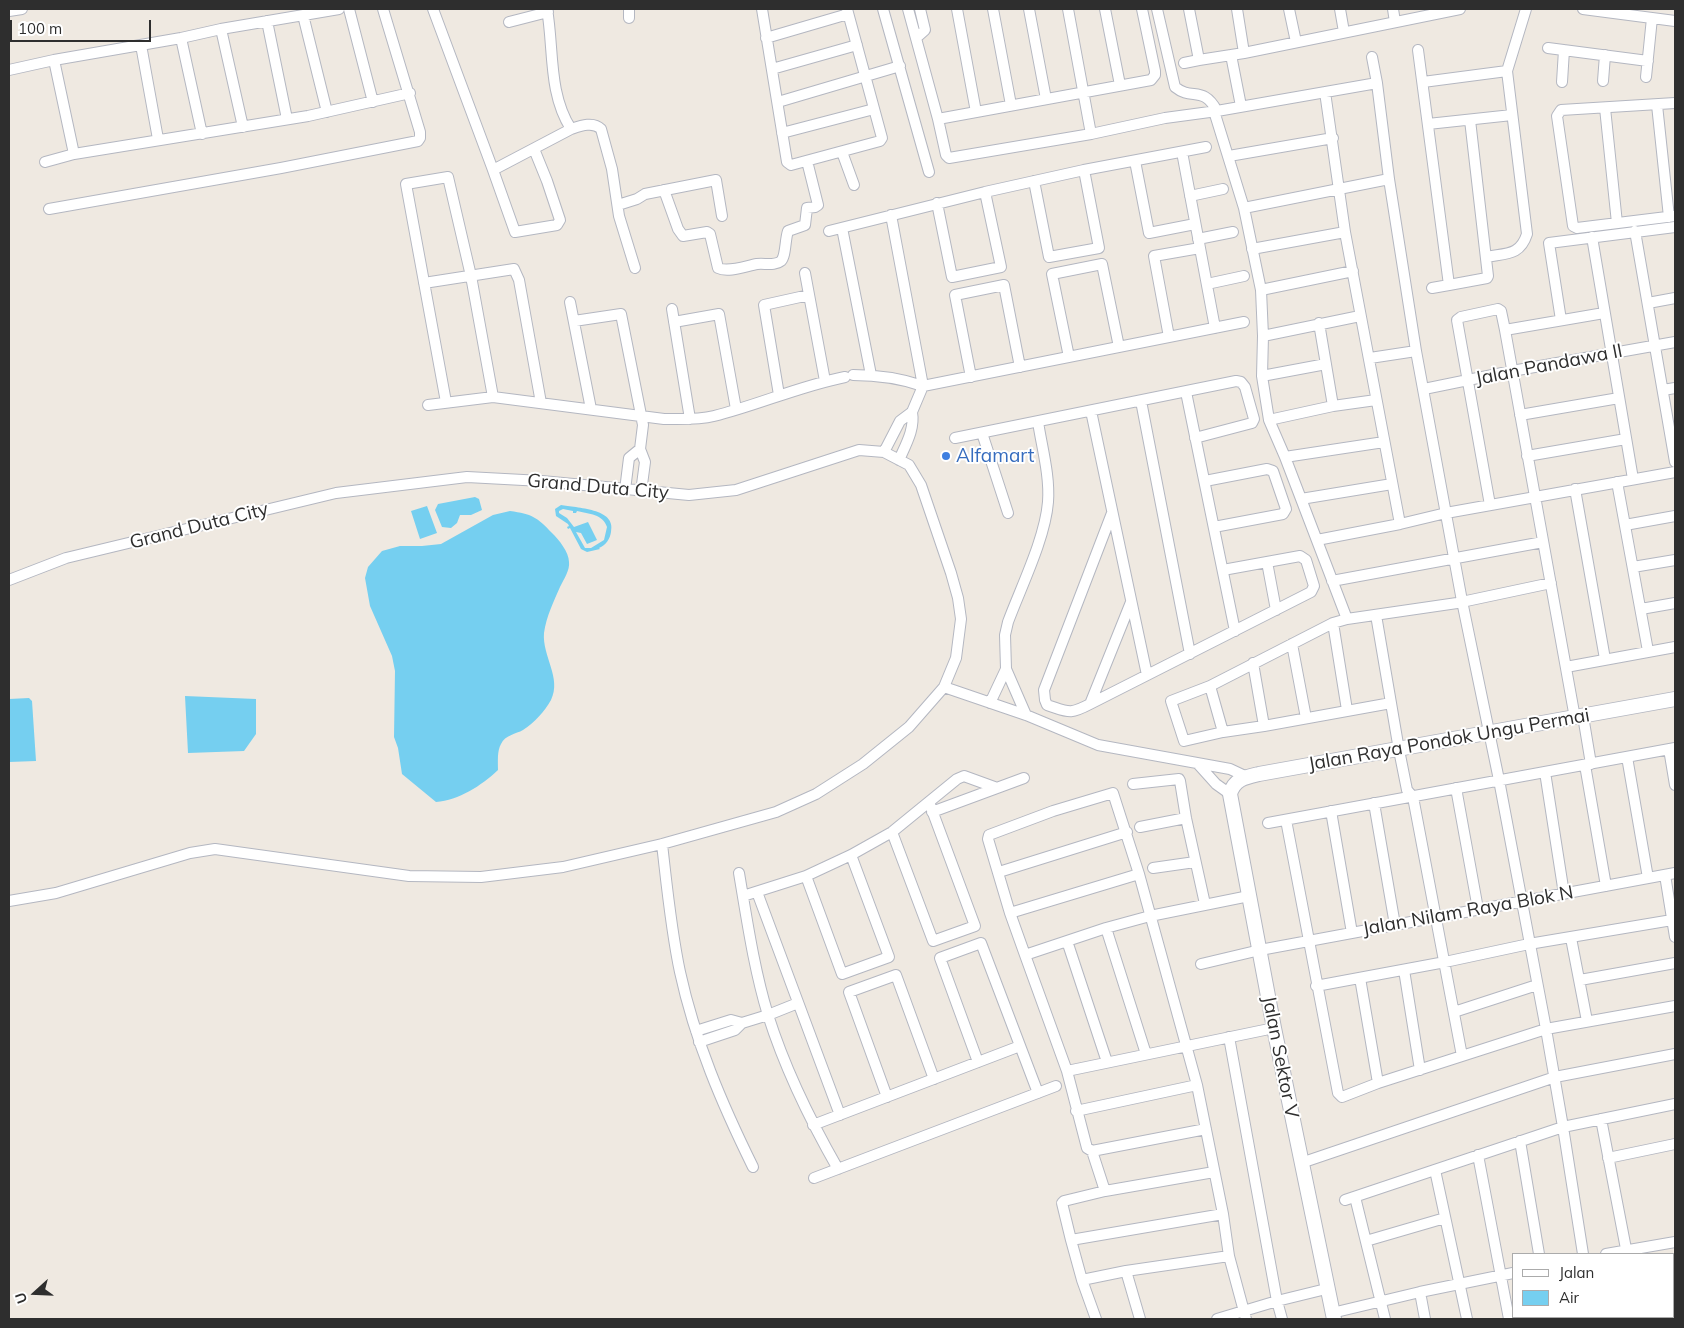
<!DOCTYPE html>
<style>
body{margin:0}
#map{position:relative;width:1684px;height:1328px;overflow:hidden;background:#efe9e1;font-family:Mulish,sans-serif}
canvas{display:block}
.frame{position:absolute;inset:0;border:10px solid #2e2e2e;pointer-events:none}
.legend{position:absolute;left:1512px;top:1253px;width:162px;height:65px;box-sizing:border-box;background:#fff;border:1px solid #ababab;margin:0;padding:6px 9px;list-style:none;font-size:15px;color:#2e2e2e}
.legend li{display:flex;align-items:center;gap:10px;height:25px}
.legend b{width:25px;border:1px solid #ababab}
.north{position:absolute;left:10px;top:1268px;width:50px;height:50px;-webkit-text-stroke:4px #fff;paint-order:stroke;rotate:250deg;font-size:14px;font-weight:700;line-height:20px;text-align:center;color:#2e2e2e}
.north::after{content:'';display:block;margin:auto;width:18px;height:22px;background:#2e2e2e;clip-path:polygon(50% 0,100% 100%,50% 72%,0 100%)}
.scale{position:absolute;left:10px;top:20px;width:141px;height:22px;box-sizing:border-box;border:2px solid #2e2e2e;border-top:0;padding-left:6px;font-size:15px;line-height:18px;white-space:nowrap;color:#2e2e2e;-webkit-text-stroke:4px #fff;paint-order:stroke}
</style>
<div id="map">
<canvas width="1684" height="1328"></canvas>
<div class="frame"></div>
<ul class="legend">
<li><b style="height:6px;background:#fff"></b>Jalan</li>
<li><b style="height:14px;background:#75cff0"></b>Air</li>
</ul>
<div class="north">U</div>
<div class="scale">100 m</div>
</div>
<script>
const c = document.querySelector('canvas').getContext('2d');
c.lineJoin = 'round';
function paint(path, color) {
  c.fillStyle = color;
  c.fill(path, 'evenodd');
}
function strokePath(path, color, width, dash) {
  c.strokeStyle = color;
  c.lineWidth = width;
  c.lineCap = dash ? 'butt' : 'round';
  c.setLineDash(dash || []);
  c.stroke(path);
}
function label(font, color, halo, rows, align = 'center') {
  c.font = font + ' Mulish,sans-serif';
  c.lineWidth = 4;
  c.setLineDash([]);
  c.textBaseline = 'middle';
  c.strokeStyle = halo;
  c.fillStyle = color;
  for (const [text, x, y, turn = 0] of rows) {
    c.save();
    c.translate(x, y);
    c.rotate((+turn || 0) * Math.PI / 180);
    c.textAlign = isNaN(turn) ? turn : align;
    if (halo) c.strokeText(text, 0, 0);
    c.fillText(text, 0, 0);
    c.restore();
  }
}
paint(new Path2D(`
 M 475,497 L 479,499 L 482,510 L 471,515 L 460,515 L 457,523 L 451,528 L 442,527 L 435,510 L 438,504 Z
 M 561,505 C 576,508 617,508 611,532 C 610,539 606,545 599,548 L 600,549 L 587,552 L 581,549 L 570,528 L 568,529 L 567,527 L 569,526 L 568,524 L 556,516 L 555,509 ZM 563,509 L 573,511 L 573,513 L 576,513 L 577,511 C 589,514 603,514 607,527 L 604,540 L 591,548 L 585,548 L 576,532 L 581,533 L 587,544 L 597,540 L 588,522 L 574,527 L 567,518 L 559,513 L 559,511 Z
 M 427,506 L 437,533 L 420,539 L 411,511 Z
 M 510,511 C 532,514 537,517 552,533 C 559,540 569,552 569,562 C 570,570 564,579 560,587 C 554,601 546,617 544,633 C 542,656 562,678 551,700 C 544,712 535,722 523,730 C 516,734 505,735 501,744 C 497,751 498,761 498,770 C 481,786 459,800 436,802 L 402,774 L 398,748 L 394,737 L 395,671 L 392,656 L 370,606 L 365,578 L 368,567 L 382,551 L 400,546 L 422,546 L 441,544 L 493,515 Z
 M 185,696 L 256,699 L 256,734 L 244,751 L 188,753 Z
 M 29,698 L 32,701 L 36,761 L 9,762 L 9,699 Z`), '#75cff0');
const street = new Path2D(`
 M 349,9 L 373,102
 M 433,9 L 493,170 L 571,129
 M 547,9 C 554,49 548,93 571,129 C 580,126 593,121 601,129 L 612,169 L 619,216 L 635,268
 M 762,9 L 787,162 L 791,165 L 880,141 L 882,138 L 847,9
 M 883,9 L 929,172
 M 908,9 L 938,119 L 946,155 L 949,158 L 1091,134 L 1165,118 L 1217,111 L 1377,83 L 1389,179 L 1416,351 L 1462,601 L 1499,780 L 1546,1029 L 1563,1127 L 1583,1254
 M 957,9 L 976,112
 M 993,9 L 1011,105
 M 1029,9 L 1046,99
 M 1068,9 L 1091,134
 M 1105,9 L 1120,85
 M 1157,9 L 1175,87 C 1192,101 1203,85 1217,111
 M 1189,9 L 1199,60 L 1244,53 L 1460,9
 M 1237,9 L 1244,53
 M 1289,9 L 1296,42
 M 1340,9 L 1344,32
 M 1393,9 L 1395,22
 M 1583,9 L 1675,21
 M 9,11 L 22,9
 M 303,15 L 327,112
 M 629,18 L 629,9
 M 267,21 L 287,119
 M 509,22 L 548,12
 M 221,29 L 243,127
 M 181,38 L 202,134
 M 766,38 L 848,14
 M 916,38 L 925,30 L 920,9
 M 141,45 L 158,139
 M 1548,48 L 1648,61
 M 1418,50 L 1449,285 L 1487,278 L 1488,276 L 1470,120
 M 1231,55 L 1241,106
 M 1372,57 L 1377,83
 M 54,60 L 74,154 L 308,116 L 410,93
 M 1184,63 L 1199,60
 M 772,69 L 857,45
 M 9,70 L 54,60 L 181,38 L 221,29 L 339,9
 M 1646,77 L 1652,18
 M 1603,81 L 1605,55
 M 1423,82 L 1507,71 L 1526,9
 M 1562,82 L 1564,50
 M 1325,92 L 1345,232 L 1400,524
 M 778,102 L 900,66
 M 1675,103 L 1561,110 L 1557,116 L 1573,226 L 1577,228 L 1675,216
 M 1657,105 L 1669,217
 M 1605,108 L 1617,223
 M 1214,111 L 1244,208 L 1261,290 L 1263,336 L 1262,376 L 1269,420 L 1285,457 L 1347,619
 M 938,119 L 1151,80 L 1155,75 L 1155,71 L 1142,9
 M 1428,124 L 1512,115
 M 782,133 L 874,109
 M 842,152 L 854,185
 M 1182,152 L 1215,328
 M 1229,156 L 1333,138
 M 1135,161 L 1149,233 L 1195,224
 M 45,162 L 74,154
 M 493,170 L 515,232 L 557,225 L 560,220 L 547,181 L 534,149
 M 1034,181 L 1049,257 L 1099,248 L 1084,170
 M 664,190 L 678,229 L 683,236 L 707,232 L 710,234 L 718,268 C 728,273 746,266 757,264 C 764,263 775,266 781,261 C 786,256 785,239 788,231 L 805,225 L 807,208 L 815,207 L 818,205 L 807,161
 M 1190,196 L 1223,189
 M 937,203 L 952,277 L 1001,267 L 985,192
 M 618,205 L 637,199 L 645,194 L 716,180 L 722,216
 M 1244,208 L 1389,179
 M 49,209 L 281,168 L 418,141 L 420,138 L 420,132 L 383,9
 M 842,228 L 871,375
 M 829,231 L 985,192 L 1084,170 L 1206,147
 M 1635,231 L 1675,462
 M 1592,237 L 1633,479
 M 1198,239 L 1233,232
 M 1252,249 L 1345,232
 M 1486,257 C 1506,253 1520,256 1527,234 L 1507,71
 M 805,273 L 825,381
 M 424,283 L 514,269 L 519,280 L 541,403
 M 1207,284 L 1244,276
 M 1432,288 L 1449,285
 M 1261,290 L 1353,271
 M 570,302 L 591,409
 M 1648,303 L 1675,298
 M 672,309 L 690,419
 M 1561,320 L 1549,243 L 1675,227
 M 574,321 L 621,314 L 643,425 L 640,449 L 645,462 L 641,492
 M 674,322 L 719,314 L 736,409
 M 1319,323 L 1333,406
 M 1505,330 L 1604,313
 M 1263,336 L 1360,316
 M 1169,337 L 1154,256 L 1200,248
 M 1069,357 L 1052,274 L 1102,264 L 1119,347
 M 1370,358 L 1416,351
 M 853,375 C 878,375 900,378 923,386 L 1244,322
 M 1262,376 L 1326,364
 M 971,377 L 955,295 L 1004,285 L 1020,367
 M 1424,389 L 1512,371 L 1675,342
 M 1663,390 L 1675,388
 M 1186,392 L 1235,631
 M 779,395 L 764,305 L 809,295
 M 1141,401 L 1190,654
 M 446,402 L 406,184 L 448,177 L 471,276 L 493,397
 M 428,405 L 493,397 L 664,419 C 681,419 698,420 714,416 C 758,405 800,386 845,377
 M 1091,411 L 1147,675
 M 1520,415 L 1619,398
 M 1269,420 L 1333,406 L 1376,400
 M 982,433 L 1008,513
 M 955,438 L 1236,381 L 1241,382 L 1245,387 L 1254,419 L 1252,423 L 1195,438
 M 884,452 L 900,421 L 912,412 L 923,386 L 891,215
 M 1527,456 L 1626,439
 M 1285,457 L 1384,442
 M 899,460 C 906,444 915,429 912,412
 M 1205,481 L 1267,469 L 1273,471 L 1286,509 L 1283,514 L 1214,527
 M 1617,482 L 1648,651
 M 1575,489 L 1605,659
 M 625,490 L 629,458 L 640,449
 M 1301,499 L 1392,484
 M 1490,505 L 1457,320 L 1461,317 L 1498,309 L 1501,311 L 1505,330 L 1575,718
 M 1112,513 L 1044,690 L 1045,700 L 1047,705 C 1069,712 1069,715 1090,704 L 1311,592 L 1314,586 L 1306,560 L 1300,556 L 1267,562
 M 1625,525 L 1675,516
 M 1317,540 L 1400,524 L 1446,513 L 1675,472
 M 1633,567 L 1675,560
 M 1223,570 L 1267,562 L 1276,610
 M 9,580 L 66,558 L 336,493 L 467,477 L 542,481 L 689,495 L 736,490 L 859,450 L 884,452 L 909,465 L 921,485 L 951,573 L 958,598 L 961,619 L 956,658 L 944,687 L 1026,715 L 1098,745 L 1230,769 L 1247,777
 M 1332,581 L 1543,542
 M 1641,609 L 1675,603
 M 1376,615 L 1399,750 L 1407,790 L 1413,797 L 1462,1056
 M 1333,623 L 1347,710
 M 1292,644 L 1306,718
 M 1253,663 L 1264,726
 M 1566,667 L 1675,647
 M 1210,686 L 1171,701 L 1184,741 L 1223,732 L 1264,726 L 1391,703
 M 990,703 L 1006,669
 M 1090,704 L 1131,602
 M 1026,715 L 1006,669 L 1005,635 L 1008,622 C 1021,587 1045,539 1048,502 C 1050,476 1042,448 1038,422
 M 1583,716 L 1591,764
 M 1223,732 L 1210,686 L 1333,623 L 1347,619 L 1457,603 L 1551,583
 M 1669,749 L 1675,785
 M 1627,757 L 1648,878
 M 1198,764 L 1216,784 L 1230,794
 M 1585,765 L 1606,886
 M 1545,772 L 1564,894
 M 1133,784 L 1179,779 L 1180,781 L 1186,818 L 1205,904
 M 1456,788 L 1478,909
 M 1374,803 L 1395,925
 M 1331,811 L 1352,933
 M 932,812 L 1024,778
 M 1286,820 L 1338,1093 L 1342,1097 L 1378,1083 L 1546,1029 L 1675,1006
 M 1268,823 L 1675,748
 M 1140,827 L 1186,818
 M 892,832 L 933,941 L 975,926 L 929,802
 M 662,844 C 667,887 671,930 680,972 C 695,1041 722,1104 753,1167
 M 1153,868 L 1195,862
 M 999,872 L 1127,832
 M 739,873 C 747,920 754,969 768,1015 C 785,1069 810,1120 838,1169
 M 1665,875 L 1675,937
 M 806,876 L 842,974 L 889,957 L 851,855
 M 757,892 L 840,1115
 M 743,896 L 806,876 L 851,855 L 892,832 L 957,779 L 964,776 L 997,788
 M 1249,896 L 1150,916 L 1106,928 L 1025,955 L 1067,1071 L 1274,1028
 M 9,901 L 56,893 L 190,853 L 215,849 L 409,876 L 481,877 L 563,867 L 662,844 L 776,812 L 816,794 L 863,764 L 909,727 L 944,687
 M 1010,913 L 1139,874
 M 1106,928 L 1146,1054
 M 1571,938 L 1587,1021
 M 1067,941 L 1107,1062
 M 1025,955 L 1010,913 L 988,839 L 989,835 L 1053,811 L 1113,793 L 1139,874 L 1197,1085 L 1223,1214 L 1229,1256 L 1246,1319
 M 1201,964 L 1260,950 L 1675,873
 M 1404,970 L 1420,1070
 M 1360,978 L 1378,1083
 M 1580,980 L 1675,963
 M 1316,986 L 1445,962 L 1529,944 L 1672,920
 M 1454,1012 L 1537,985
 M 696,1031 L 731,1020 L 742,1023
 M 1229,1037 L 1277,1301 L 1282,1319
 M 699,1042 L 735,1030 L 742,1023 L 768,1015 L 798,1003
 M 978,1062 L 940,958 L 981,943 L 1038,1093
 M 1067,1071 L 1087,1148 L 1092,1151 L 1206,1129
 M 887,1097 L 849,992 L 896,975 L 934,1079
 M 1076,1111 L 1197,1085
 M 1601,1119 L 1627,1254
 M 813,1125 L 1020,1046
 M 1520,1141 L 1539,1254
 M 1092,1151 L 1105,1191
 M 1478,1155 L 1509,1319
 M 1608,1158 L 1675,1144
 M 1301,1163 L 1555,1077 L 1675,1054
 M 1435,1170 L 1467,1319
 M 814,1178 L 1056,1086
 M 1355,1197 L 1385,1319
 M 1345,1200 L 1563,1127 L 1675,1104
 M 1071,1240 L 1062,1203 L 1064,1201 L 1105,1191 L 1214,1172
 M 1366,1241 L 1445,1218
 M 1606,1254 L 1675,1242
 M 1126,1271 L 1140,1319
 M 1082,1280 L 1126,1271 L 1229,1256
 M 1673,1287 L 1675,1286
 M 1420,1292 L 1425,1319
 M 1332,1313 L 1420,1292 L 1513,1273
 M 1551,1317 L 1551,1319
 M 1596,1317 L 1596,1319
 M 1637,1317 L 1637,1319
 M 1096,1319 L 1082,1280 L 1071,1240 L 1223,1214
 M 1217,1319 L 1277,1301 L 1326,1289`);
const secondary = new Path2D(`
 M 1334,1319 L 1274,1028 L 1230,794 C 1234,779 1246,777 1259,774 L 1675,699`);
strokePath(street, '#b4b7c1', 12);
strokePath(secondary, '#b4b7c1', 16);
strokePath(street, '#fff', 10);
strokePath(secondary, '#fff', 14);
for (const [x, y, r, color] of [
 [946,456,5,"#3f7fe0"]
]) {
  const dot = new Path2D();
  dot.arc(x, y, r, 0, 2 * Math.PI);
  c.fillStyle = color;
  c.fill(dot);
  strokePath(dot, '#fff', 2);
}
label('19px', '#2e2e2e', '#fff', [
 ["Jalan Pandawa II",1549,365,-11],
 ["Grand Duta City",598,487,5],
 ["Grand Duta City",199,526,-14],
 ["Jalan Raya Pondok Ungu Permai",1449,740,-10],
 ["Jalan Nilam Raya Blok N",1468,911,-10],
 ["Jalan Sektor V",1280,1057,79]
]);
label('19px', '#366cbe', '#fff', [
 ["Alfamart",956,456]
], 'left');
</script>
